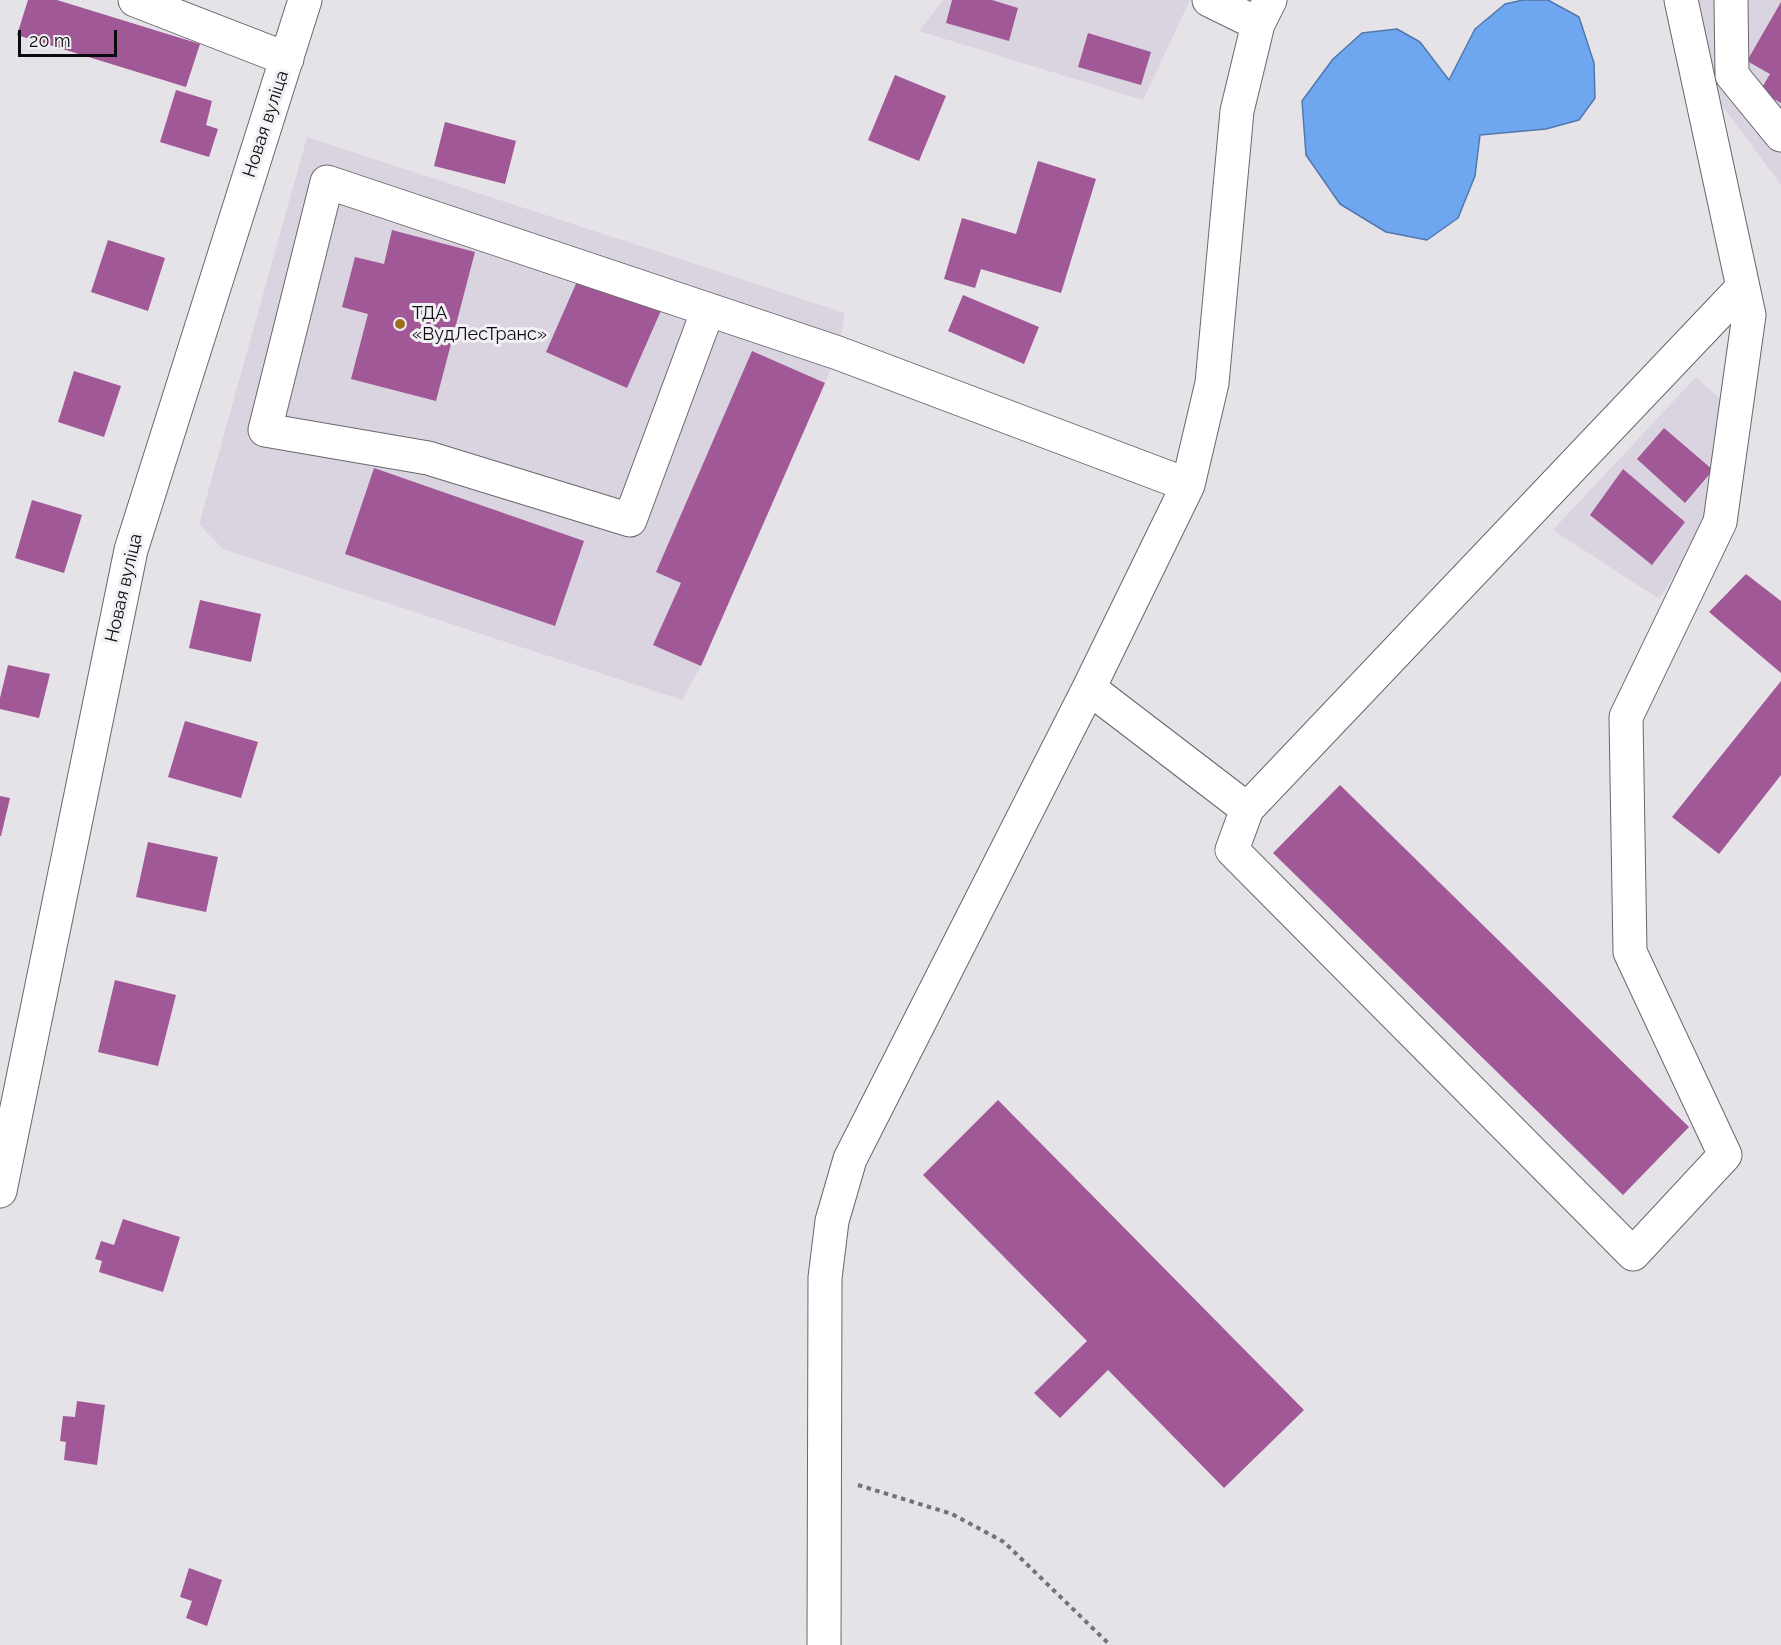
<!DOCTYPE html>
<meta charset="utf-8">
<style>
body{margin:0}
#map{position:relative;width:1781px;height:1645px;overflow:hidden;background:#e5e2e8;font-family:Raleway,sans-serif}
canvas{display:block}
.scale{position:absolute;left:18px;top:30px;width:99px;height:27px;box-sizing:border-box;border:3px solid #0c0b0d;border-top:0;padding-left:8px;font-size:18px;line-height:21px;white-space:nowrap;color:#0c0b0d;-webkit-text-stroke:4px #f2eff5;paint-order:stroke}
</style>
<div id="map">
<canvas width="1781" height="1645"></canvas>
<div class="scale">20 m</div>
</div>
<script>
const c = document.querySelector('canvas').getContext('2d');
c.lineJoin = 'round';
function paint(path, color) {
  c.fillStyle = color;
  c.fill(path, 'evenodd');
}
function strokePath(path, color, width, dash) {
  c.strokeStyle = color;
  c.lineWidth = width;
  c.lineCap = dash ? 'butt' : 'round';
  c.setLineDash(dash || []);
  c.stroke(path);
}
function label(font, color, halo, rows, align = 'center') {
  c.font = font + ' Raleway,sans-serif';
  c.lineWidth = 6;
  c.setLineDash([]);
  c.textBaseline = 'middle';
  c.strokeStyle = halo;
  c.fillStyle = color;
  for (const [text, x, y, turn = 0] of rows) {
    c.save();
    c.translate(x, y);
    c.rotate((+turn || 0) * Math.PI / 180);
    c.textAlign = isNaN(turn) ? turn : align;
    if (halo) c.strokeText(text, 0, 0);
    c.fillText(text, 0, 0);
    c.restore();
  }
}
paint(new Path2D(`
 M 943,0 L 1190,0 L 1143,100 L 919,31 Z
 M 1698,0 L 1781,0 L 1781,185 L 1718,100 Z
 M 307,137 L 845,313 L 838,353 L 701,666 L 682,700 L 223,549 L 199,524 Z
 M 1696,377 L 1727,405 L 1710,519 L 1659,599 L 1553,530 Z`), '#dad4e1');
const water = new Path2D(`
 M 1523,0 L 1548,0 L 1579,17 L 1594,63 L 1595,98 L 1579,120 L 1546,129 L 1480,135 L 1475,176 L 1458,218 L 1427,240 L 1386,232 L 1340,204 L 1306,155 L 1302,101 L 1333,59 L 1362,33 L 1397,29 L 1420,42 L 1449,80 L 1475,29 L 1505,4 Z`);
paint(water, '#6ea6f0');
strokePath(water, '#5178ac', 1.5);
paint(new Path2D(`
 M 28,0 L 57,0 L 200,44 L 186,87 L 17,35 Z
 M 952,0 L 992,0 L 1018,8 L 1009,41 L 946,23 Z
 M 1781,2 L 1781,103 L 1760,91 L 1770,74 L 1747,61 Z
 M 1088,33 L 1151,52 L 1141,85 L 1078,67 Z
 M 895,75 L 946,96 L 919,161 L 868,140 Z
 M 176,90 L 212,101 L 206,125 L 218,129 L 209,157 L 160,142 Z
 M 445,122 L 516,141 L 505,184 L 434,166 Z
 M 1038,161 L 1096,179 L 1061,293 L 981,269 L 975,288 L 944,279 L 962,218 L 1016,234 Z
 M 392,230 L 475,252 L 436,401 L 351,379 L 368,314 L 342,307 L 355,257 L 384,264 Z
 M 108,240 L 165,258 L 148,311 L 91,292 Z
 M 582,270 L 663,306 L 627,388 L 546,352 Z
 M 963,295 L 1039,327 L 1024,364 L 948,331 Z
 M 752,351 L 825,383 L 701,666 L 653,645 L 681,583 L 656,572 Z
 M 74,371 L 121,386 L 104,437 L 58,422 Z
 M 1664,428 L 1713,470 L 1685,503 L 1637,459 Z
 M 374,468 L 584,541 L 555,626 L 345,554 Z
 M 1623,469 L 1685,522 L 1652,565 L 1590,515 Z
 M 32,500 L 82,515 L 64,573 L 15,558 Z
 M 1746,574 L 1781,601 L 1781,673 L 1709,612 Z
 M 200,600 L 261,614 L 251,662 L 189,648 Z
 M 8,665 L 50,674 L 39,718 L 0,709 L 0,698 Z
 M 1781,681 L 1781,775 L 1719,854 L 1672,817 Z
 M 185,721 L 258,742 L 241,798 L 168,777 Z
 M 1340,785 L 1689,1127 L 1623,1195 L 1273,853 Z
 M 0,796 L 10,798 L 1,836 L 0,836 Z
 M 148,842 L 218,857 L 206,912 L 136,897 Z
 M 115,980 L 176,995 L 158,1066 L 98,1052 Z
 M 998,1100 L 1304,1410 L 1224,1488 L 1108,1370 L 1060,1418 L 1034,1393 L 1087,1341 L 923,1175 Z
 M 123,1219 L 180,1237 L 163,1292 L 99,1272 L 102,1261 L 95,1259 L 101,1241 L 114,1245 Z
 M 77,1401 L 105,1405 L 97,1465 L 64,1460 L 66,1442 L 60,1441 L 63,1416 L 75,1417 Z
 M 189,1568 L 222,1580 L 207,1626 L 186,1618 L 192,1601 L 180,1597 Z`), '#a05896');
const minor = new Path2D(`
 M 135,0 L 287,59
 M 1209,0 L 1258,24
 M 1731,0 L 1732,75 L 1781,135
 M 708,310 L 630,520 L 428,458 L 265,430 L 327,182 L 838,353 L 1188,485
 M 1089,688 L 1247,809 L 1743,287
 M 1247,809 L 1232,850 L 1633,1254 L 1725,1155 L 1630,952 L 1626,717 L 1720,522 L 1749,315 L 1681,0
 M 0,1191 L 131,550 L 305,0
 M 824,1645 L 825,1278 L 832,1221 L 850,1159 L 1089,688 L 1188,485 L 1212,383 L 1237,111 L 1258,24 L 1270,0`);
strokePath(minor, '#69676c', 35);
strokePath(new Path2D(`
 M 858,1485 L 952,1514 L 1004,1542 L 1110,1645`), '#747276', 4, [4.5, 4.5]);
strokePath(minor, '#fff', 33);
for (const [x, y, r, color] of [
 [400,324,6,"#9e6e21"]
]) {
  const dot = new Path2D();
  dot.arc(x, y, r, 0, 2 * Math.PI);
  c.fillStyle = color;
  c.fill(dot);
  strokePath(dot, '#f2eff5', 2);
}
label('18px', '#0c0b0d', '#f2eff5', [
 ["Новая вуліца",266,124,-72],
 ["Новая вуліца",124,588,-77]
]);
label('18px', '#0c0b0d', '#f2eff5', [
 ["ТДА",412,314],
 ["«ВудЛесТранс»",412,335]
], 'left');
</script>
